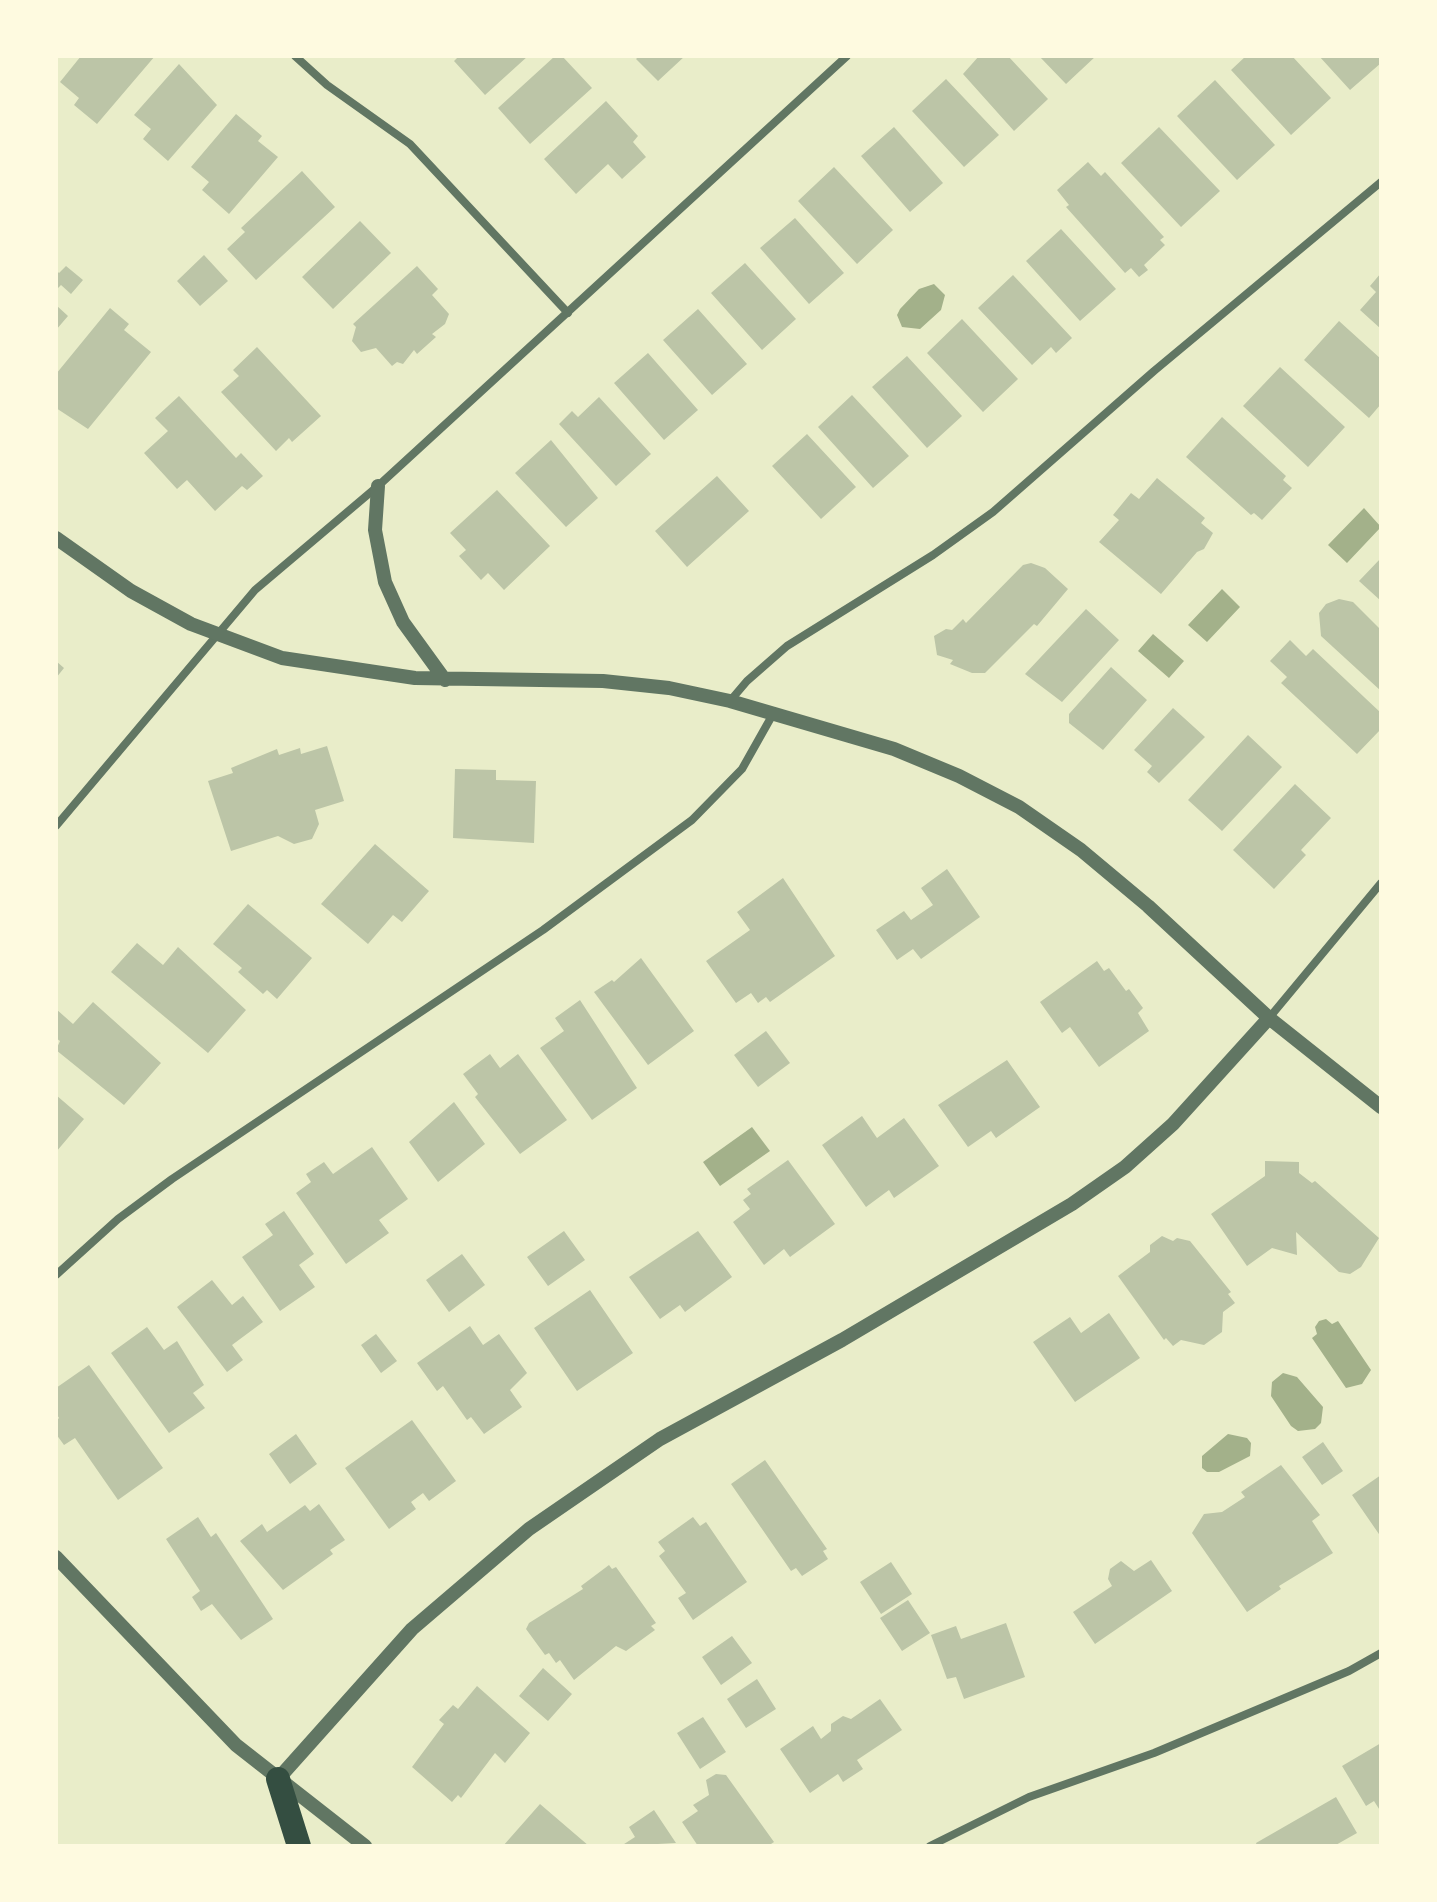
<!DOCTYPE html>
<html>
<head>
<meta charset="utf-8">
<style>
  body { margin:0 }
  #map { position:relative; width:1437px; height:1902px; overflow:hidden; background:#e9edc9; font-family:"Exo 2",sans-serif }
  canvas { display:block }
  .frame { position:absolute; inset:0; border:58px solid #fefae0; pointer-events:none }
</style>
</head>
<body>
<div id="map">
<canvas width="1437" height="1902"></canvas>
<div class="frame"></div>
</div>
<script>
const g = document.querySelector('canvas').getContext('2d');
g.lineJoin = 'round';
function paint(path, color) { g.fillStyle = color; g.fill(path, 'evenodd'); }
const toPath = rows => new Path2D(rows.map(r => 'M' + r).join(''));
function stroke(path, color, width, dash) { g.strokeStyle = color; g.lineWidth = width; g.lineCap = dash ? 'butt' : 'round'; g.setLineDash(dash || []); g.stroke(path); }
paint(toPath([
  [934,284,945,295,941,310,920,329,902,327,897,315,900,309,919,289],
  [1364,508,1381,527,1347,563,1328,545],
  [1222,589,1240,607,1207,642,1188,625],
  [1153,634,1184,661,1169,678,1138,651],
  [752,1127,770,1151,720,1186,703,1162],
  [1326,1319,1332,1324,1338,1321,1371,1370,1362,1384,1346,1388,1312,1338,1317,1334,1315,1327,1319,1321],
  [1283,1373,1297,1377,1323,1407,1321,1423,1315,1429,1298,1431,1291,1426,1271,1396,1272,1382],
  [1228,1434,1247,1438,1251,1443,1250,1456,1219,1472,1207,1472,1202,1468,1202,1456]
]), '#a3b18a');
paint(toPath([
  [81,56,155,56,97,124,74,105,79,98,60,82],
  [459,56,528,56,485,95,454,61],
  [555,56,562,56,592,88,530,144,498,108],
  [639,56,685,56,658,81,636,59],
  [979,56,1008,56,1048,99,1014,131,963,74],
  [1039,56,1096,56,1066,84],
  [1246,56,1292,56,1331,98,1291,135,1231,70],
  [1319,56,1381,56,1381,63,1350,90],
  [179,64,217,105,168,161,143,139,151,129,134,115],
  [946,79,999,135,964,167,912,111],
  [1215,80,1275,145,1237,180,1177,116],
  [606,101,638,136,633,142,646,157,622,179,608,164,576,194,544,159],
  [236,114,262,136,258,141,278,157,229,214,202,190,209,182,191,167],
  [894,127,943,183,910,212,861,156],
  [1159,127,1220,191,1181,227,1121,163],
  [1088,162,1101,176,1105,172,1164,237,1160,240,1165,245,1144,265,1148,270,1139,277,1131,268,1125,273,1066,207,1069,205,1057,190],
  [834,167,893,230,857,264,798,201],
  [302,171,335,207,256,280,227,249,245,232,241,228],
  [795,218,844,273,809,304,760,248],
  [360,221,391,253,333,309,302,277],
  [1061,229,1116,289,1080,321,1026,261],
  [204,255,228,281,200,306,177,281],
  [745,263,796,319,762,350,711,293],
  [66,266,83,280,71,294,61,285,56,290,56,270,59,273],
  [417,266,438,289,432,295,449,314,445,324,432,334,436,337,417,354,414,350,403,364,397,362,392,366,376,348,361,352,352,341,356,327,353,324],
  [1381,273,1381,329,1360,310,1376,292,1370,286],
  [1013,275,1072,338,1056,353,1051,347,1032,365,978,308],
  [56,305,68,316,56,330],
  [110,308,129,324,124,330,151,352,88,429,56,408,56,374],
  [698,309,747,364,712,395,663,340],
  [962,319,1018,379,983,412,927,353],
  [1339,321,1381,359,1381,404,1369,418,1304,360],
  [257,347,321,416,292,442,289,438,276,451,221,392,239,376,233,370],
  [648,353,698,410,664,440,614,383],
  [907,356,962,416,927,448,872,387],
  [1280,367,1345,427,1308,467,1243,406],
  [852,395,909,456,873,488,818,427],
  [179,396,236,458,241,453,263,476,247,490,242,486,215,511,187,480,177,489,144,453,168,431,155,418],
  [599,397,651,454,616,486,559,424,572,411,578,417],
  [1222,417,1286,476,1283,480,1292,488,1262,520,1254,513,1251,515,1186,457],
  [807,434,856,487,821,519,772,466],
  [551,440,598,498,566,527,515,473],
  [717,476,749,511,687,567,655,531],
  [1157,478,1205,518,1201,523,1213,533,1204,549,1197,552,1161,594,1099,542,1119,520,1113,515,1131,493,1139,499],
  [497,490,550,546,504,590,488,573,481,580,459,556,466,550,450,533],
  [1381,558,1381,601,1359,581],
  [1031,563,1045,568,1068,589,1037,626,1034,624,985,673,972,673,950,664,953,660,937,655,934,636,946,629,952,630,963,619,966,623,1023,565],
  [1339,599,1353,602,1381,630,1381,691,1321,636,1319,613,1326,604],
  [1086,609,1119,640,1062,702,1025,674],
  [1290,640,1306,656,1313,649,1381,713,1381,729,1357,754,1281,683,1287,677,1270,661],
  [56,661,64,668,56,678],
  [1111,667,1147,700,1103,750,1069,723,1069,714],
  [1173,708,1205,737,1159,783,1147,772,1152,766,1134,750],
  [1248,735,1282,767,1222,831,1188,800],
  [327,746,344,801,315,810,319,824,312,839,294,844,278,836,231,851,208,781,233,773,231,768,277,749,279,755,300,748,301,754],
  [455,769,496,770,496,780,536,781,534,843,453,838],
  [1295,784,1331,818,1301,850,1306,855,1274,889,1233,850],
  [375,844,429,891,402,922,393,915,368,944,321,904],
  [947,869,980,917,921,959,913,949,897,960,876,930,904,911,911,920,933,905,921,888],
  [783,878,835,956,770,1002,766,997,758,1003,751,993,736,1003,706,961,750,930,737,912],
  [248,904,312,958,277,999,267,990,263,994,238,972,242,968,213,944],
  [137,943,163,965,178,947,246,1010,208,1053,111,972],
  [641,958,694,1031,648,1065,594,992,612,980,614,982],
  [1097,961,1104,971,1109,968,1126,991,1129,989,1143,1008,1138,1013,1149,1031,1099,1067,1070,1027,1062,1033,1040,1002],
  [580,1000,637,1088,592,1120,540,1048,564,1031,555,1018],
  [93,1002,161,1063,124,1105,56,1050,60,1041,56,1038,56,1009,73,1024],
  [766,1031,790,1063,758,1087,734,1055],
  [490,1054,500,1068,518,1054,567,1120,520,1154,475,1097,478,1094,463,1074],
  [1007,1060,1040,1107,996,1138,991,1131,968,1147,938,1105],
  [56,1095,84,1119,56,1152],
  [454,1102,485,1144,438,1182,409,1142],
  [862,1116,877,1138,904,1118,939,1166,894,1198,889,1190,866,1207,822,1145],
  [372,1147,408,1199,379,1220,389,1233,346,1264,296,1193,311,1182,306,1174,324,1162,333,1174],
  [788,1160,835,1224,790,1257,784,1249,764,1265,733,1222,750,1209,743,1200,751,1194,747,1189],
  [1265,1161,1299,1162,1299,1173,1312,1183,1315,1181,1379,1238,1361,1267,1350,1274,1339,1272,1296,1232,1297,1255,1272,1248,1247,1266,1211,1214,1265,1176],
  [284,1211,314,1254,299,1265,315,1287,280,1311,242,1257,273,1235,265,1224],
  [564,1231,585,1260,548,1286,527,1257],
  [698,1231,732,1277,685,1312,680,1305,660,1319,629,1277],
  [1162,1236,1173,1241,1177,1238,1190,1241,1231,1292,1228,1294,1235,1303,1223,1312,1222,1332,1204,1345,1181,1340,1173,1346,1166,1338,1164,1340,1118,1276,1150,1252,1150,1245],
  [462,1254,485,1285,449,1312,426,1280],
  [212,1280,232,1305,243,1296,263,1322,232,1345,243,1360,227,1372,177,1307],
  [590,1290,633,1353,577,1391,534,1328],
  [1109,1313,1140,1358,1075,1402,1033,1342,1070,1317,1081,1333],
  [470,1326,483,1345,499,1334,527,1373,510,1390,522,1407,484,1434,471,1417,467,1420,443,1386,437,1391,417,1363],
  [147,1327,164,1350,177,1341,204,1385,193,1393,205,1408,169,1433,111,1353],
  [376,1334,397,1361,381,1373,361,1345],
  [89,1365,163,1468,118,1500,75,1438,64,1445,56,1434,56,1421,59,1418,56,1413,56,1388],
  [412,1420,456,1481,429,1501,423,1493,411,1502,416,1509,389,1529,345,1468],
  [296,1434,317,1464,290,1484,269,1454],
  [1323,1442,1343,1471,1322,1485,1302,1457],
  [765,1460,827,1549,823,1551,828,1559,802,1576,796,1568,791,1571,731,1484],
  [1281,1465,1320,1515,1312,1521,1333,1553,1279,1586,1281,1589,1247,1612,1192,1533,1204,1514,1222,1512,1245,1497,1241,1492],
  [1381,1475,1381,1537,1352,1495],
  [319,1504,345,1540,330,1550,333,1554,283,1590,240,1541,262,1524,267,1532,305,1505,310,1511],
  [198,1517,211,1537,216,1533,273,1619,241,1640,212,1604,201,1611,192,1597,200,1591,166,1539],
  [693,1517,700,1526,706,1522,747,1582,693,1620,678,1598,686,1593,659,1556,665,1551,658,1542],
  [1151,1560,1172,1591,1095,1644,1073,1612,1112,1586,1108,1579,1110,1569,1121,1561,1134,1571],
  [891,1562,912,1594,881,1614,860,1582],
  [609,1565,612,1569,616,1567,656,1623,651,1626,655,1630,626,1651,616,1646,574,1680,560,1660,556,1663,549,1653,545,1655,526,1629,529,1623,583,1589,581,1586],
  [908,1600,930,1633,902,1651,880,1618],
  [1006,1623,1025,1677,964,1699,956,1677,947,1679,931,1635,956,1626,961,1639],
  [732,1636,752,1663,721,1685,702,1657],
  [543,1668,572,1694,548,1721,519,1696],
  [757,1679,776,1709,746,1728,727,1699],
  [477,1686,530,1733,505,1763,495,1753,461,1798,458,1795,452,1802,412,1767,444,1724,439,1720,453,1705,458,1709],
  [880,1699,902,1730,857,1760,863,1769,843,1782,838,1774,810,1793,780,1749,813,1726,821,1739,831,1731,831,1724,843,1716,851,1719],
  [703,1717,726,1752,700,1769,677,1733],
  [1381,1743,1381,1812,1374,1801,1366,1806,1342,1766],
  [716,1774,726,1775,774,1842,768,1846,698,1846,682,1822,698,1811,693,1805,709,1795,706,1780],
  [1336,1797,1357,1833,1334,1846,1257,1846,1256,1843],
  [540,1804,589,1846,503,1846],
  [654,1810,676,1843,621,1846,635,1837,629,1827]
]), '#bcc5a7');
stroke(toPath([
  [295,56,327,85,410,144,568,313],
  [730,701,747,681,787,646,933,555,993,512,1154,371,1381,182],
  [56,826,255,590,378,486,847,56],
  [1269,1018,1381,883],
  [56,1275,118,1219,172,1179,543,930,692,820,742,769,773,714],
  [930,1846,1029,1797,1154,1753,1349,1671,1381,1653]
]), '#617663', 8);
stroke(toPath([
  [378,486,375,530,385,582,403,622,445,680],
  [56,538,131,591,191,624,282,658,415,678,603,681,669,688,730,701,894,749,959,776,1019,807,1081,850,1148,906,1269,1018,1381,1107],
  [56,1557,236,1745,365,1846],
  [278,1779,412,1629,529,1529,660,1439,842,1340,1072,1204,1125,1167,1173,1124,1269,1018]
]), '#617663', 14);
stroke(toPath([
  [278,1779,299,1846]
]), '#344e41', 24);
</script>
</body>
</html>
